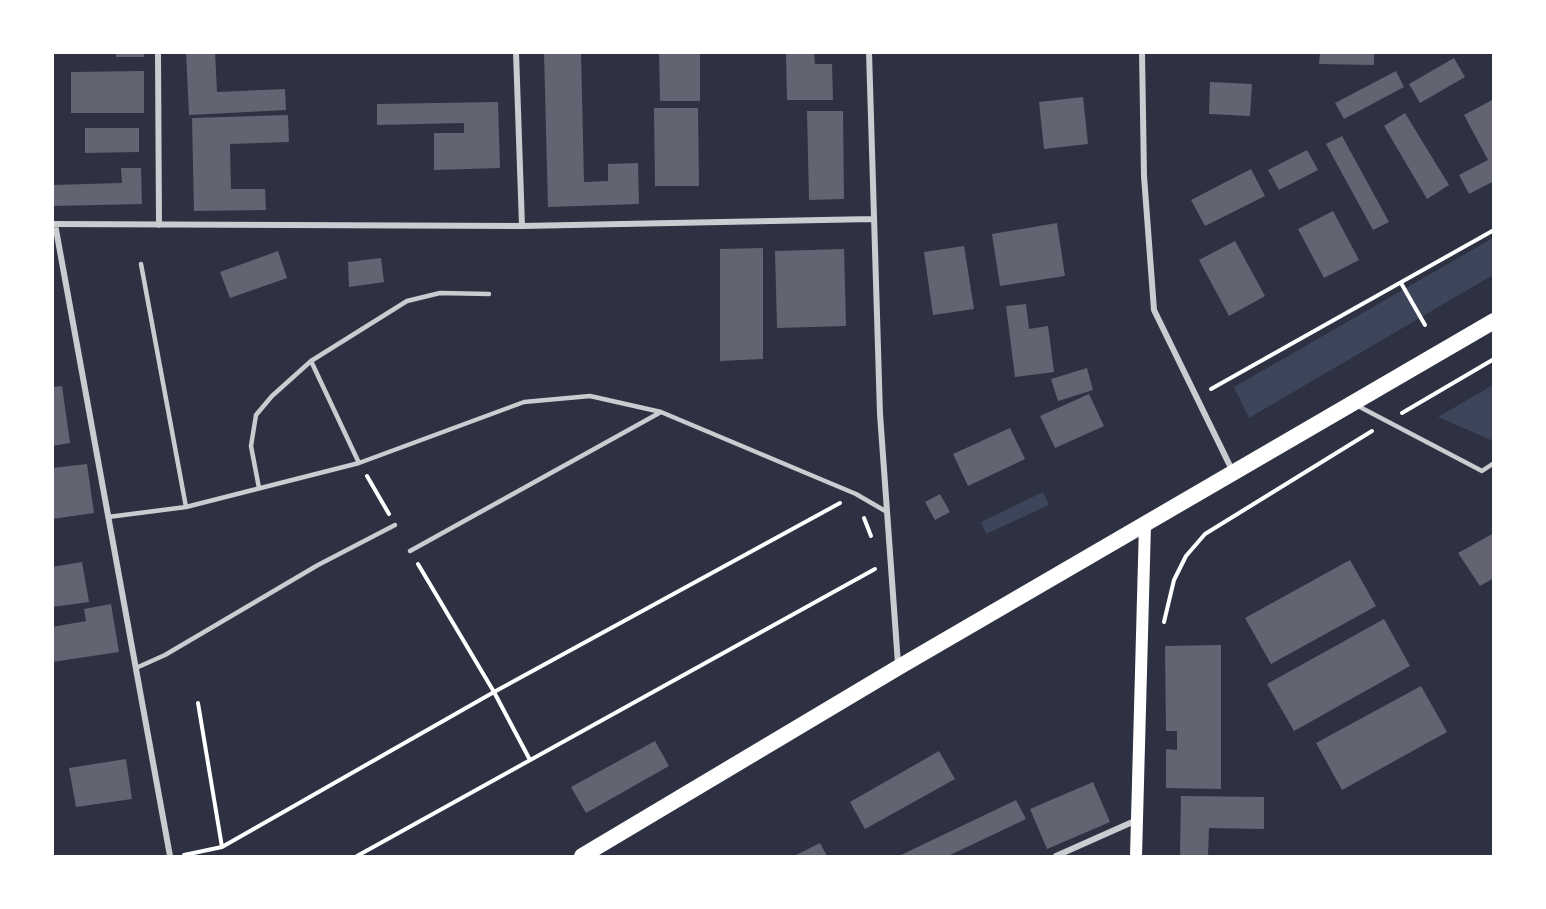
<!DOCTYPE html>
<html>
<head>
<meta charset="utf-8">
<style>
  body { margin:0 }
  #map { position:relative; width:1546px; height:909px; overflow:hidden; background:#2d3142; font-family:"Roboto Condensed",sans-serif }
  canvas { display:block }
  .frame { position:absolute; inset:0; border:54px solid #fff; pointer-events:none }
</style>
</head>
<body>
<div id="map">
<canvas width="1546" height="909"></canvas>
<div class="frame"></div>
</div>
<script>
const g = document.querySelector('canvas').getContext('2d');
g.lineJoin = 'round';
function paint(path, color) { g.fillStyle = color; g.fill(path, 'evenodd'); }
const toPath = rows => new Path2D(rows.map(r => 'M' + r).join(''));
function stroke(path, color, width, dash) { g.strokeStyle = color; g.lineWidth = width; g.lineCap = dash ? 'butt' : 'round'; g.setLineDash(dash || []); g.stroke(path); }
paint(toPath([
  [1493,238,1493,275,1249,418,1234,387],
  [1493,385,1493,441,1438,417],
  [1043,492,1049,505,986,534,981,522]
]), '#3c4559');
paint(toPath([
  [116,52,144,52,144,57,116,57],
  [186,52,215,52,217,92,285,89,286,110,189,115],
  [544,52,581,52,584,182,608,181,608,164,638,163,639,204,548,207],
  [659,52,700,52,700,101,660,101],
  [802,52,814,52,815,64,832,64,833,100,787,100,786,53],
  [1320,52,1374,52,1374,65,1319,64],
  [1454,58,1465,77,1420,103,1409,84],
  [144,71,144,113,71,113,71,72],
  [1396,71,1404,87,1344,119,1335,103],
  [1210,82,1252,84,1250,116,1209,114],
  [1083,97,1088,144,1044,149,1039,102],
  [1494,99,1494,181,1469,194,1459,175,1488,160,1464,115],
  [498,102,500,168,434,170,434,133,464,133,464,123,377,125,377,104],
  [654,108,698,108,699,186,655,186],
  [807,111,843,111,844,199,809,200],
  [1405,113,1449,185,1427,199,1384,126],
  [288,115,289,142,230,144,231,189,265,189,266,210,194,211,192,118],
  [85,128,139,128,139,152,85,153],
  [1342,136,1389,222,1373,230,1326,144],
  [1307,150,1318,170,1279,190,1268,170],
  [121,168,141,168,142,204,52,206,52,185,122,183],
  [1251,169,1265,196,1205,226,1191,200],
  [1333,211,1359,260,1324,278,1298,229],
  [1057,223,1065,276,1000,286,992,234],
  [1235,241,1265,296,1229,316,1199,260],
  [964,246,974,309,933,315,924,252],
  [763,248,763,359,720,361,720,249],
  [844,249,846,326,777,328,775,251],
  [278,251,287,278,230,298,220,272],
  [381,258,384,282,349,287,348,262],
  [1026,304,1029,329,1048,326,1054,372,1015,377,1006,306],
  [1087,368,1093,390,1058,401,1051,379],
  [62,386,70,443,52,446,52,387],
  [1089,394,1104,426,1055,448,1040,416],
  [1010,428,1025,459,968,486,953,454],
  [87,464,94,513,52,519,52,468],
  [940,494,950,512,935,520,925,502],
  [1494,533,1494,578,1480,586,1458,553],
  [1350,560,1376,606,1271,664,1245,618],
  [82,562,89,602,52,607,52,567],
  [111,604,119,652,52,662,52,627,86,621,84,609],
  [1384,619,1410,666,1294,731,1267,684],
  [1221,645,1221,789,1166,788,1166,749,1177,750,1177,731,1166,731,1165,646],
  [1421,686,1447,732,1342,790,1316,743],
  [655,741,669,766,586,813,571,787],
  [939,751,955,779,865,829,850,802],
  [126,759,132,799,76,807,69,768],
  [1093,782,1110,822,1047,849,1030,809],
  [1181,796,1264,797,1264,829,1209,828,1208,856,1180,856],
  [1016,800,1026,819,948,856,899,856],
  [820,843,827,856,794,856]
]), '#626471');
stroke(toPath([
  [1401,283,1425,325],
  [1211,389,1494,230],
  [1402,413,1494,359],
  [367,476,389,514],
  [864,518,871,536],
  [418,564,494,692,530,760],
  [1164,622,1174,580,1186,556,1205,534,1372,431],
  [222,847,494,692,840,503],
  [184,855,222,847,198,703],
  [357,856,875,569]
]), '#fff', 4);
stroke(toPath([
  [141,264,186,507],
  [311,361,359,463],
  [1358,406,1482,471,1494,463],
  [259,488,251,446,256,415,272,396,311,361,407,301,440,293,489,294],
  [108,517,186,507,359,463,524,402,590,396,661,412,856,494,887,512],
  [410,551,661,412],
  [136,668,165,655,318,565,395,525]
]), '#caccd0', 4.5);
stroke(toPath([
  [158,52,159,225],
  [516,52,522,226],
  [869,52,880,414,898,664],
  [1142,52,1144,176,1154,310,1233,472],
  [52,224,522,226,872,219],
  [55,224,170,856],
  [1056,856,1137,820]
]), '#caccd0', 6);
stroke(toPath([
  [1136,856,1145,524]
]), '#fff', 12);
stroke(toPath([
  [582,856,899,667,1494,321]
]), '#fff', 16);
</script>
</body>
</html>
